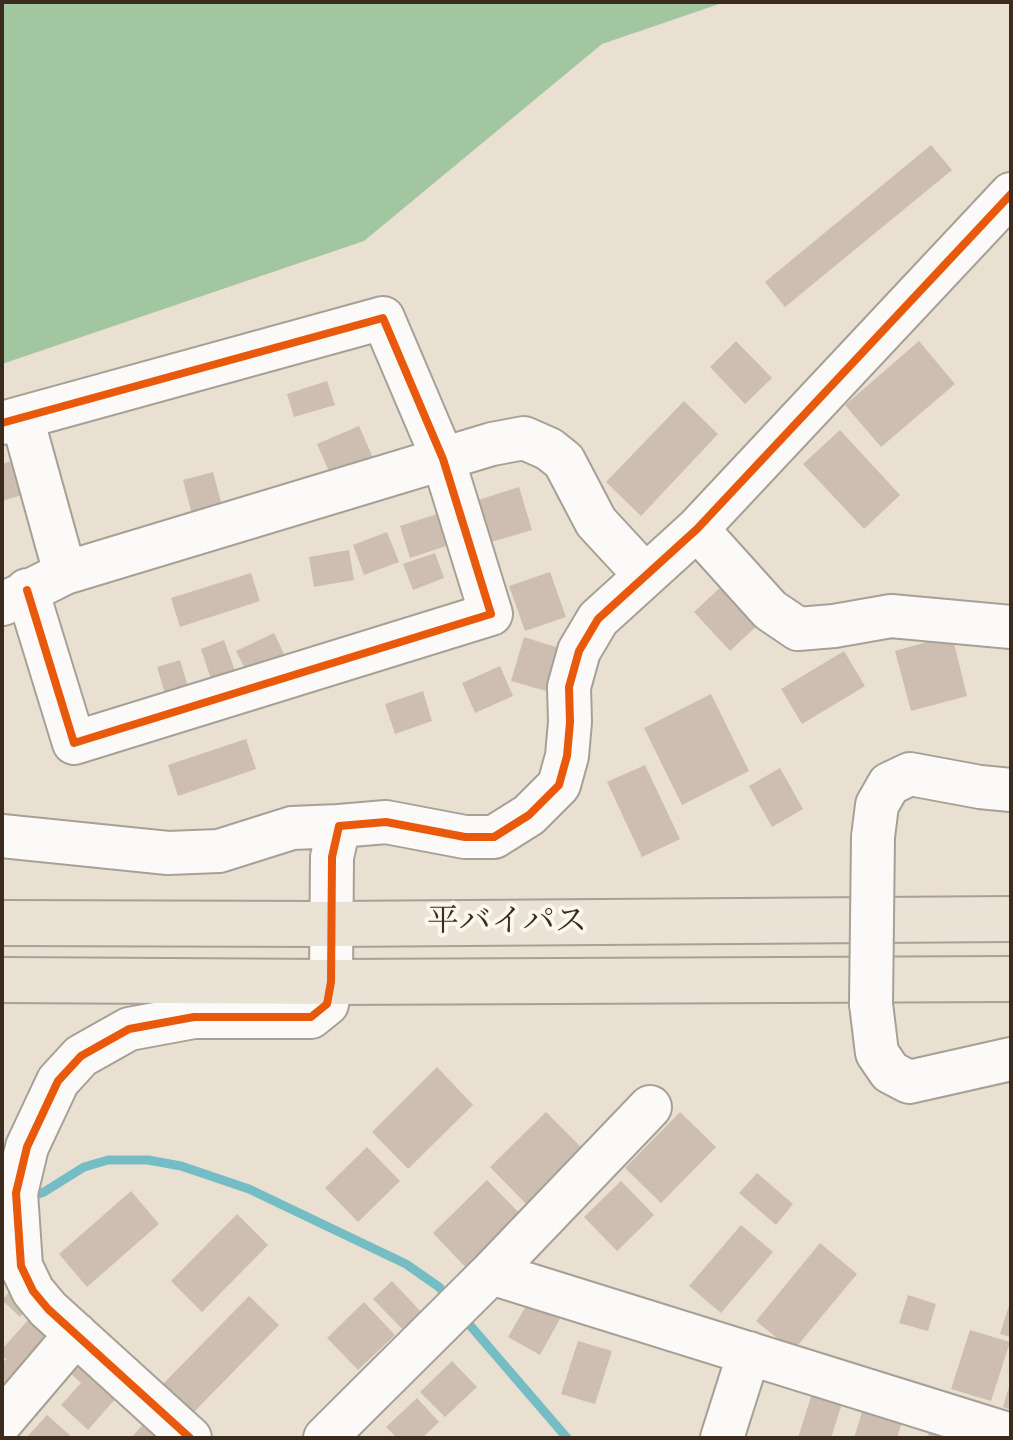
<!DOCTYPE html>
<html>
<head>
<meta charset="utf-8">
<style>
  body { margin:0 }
  #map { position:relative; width:1013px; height:1440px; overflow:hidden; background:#e9e0d2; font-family:"IM FELL Great Primer",serif }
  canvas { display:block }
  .frame { position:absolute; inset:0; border:4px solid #3b2a1e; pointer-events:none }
</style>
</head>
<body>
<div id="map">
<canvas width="1013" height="1440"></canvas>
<div class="frame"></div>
</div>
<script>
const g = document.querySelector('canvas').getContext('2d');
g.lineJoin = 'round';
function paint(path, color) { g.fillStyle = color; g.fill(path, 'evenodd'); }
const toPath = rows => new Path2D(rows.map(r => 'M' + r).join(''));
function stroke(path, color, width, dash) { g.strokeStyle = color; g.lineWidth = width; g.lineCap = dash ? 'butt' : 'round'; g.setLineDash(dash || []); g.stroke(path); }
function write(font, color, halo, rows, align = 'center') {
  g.font = font + ' "IM FELL Great Primer","Noto Serif JP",serif'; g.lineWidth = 8; g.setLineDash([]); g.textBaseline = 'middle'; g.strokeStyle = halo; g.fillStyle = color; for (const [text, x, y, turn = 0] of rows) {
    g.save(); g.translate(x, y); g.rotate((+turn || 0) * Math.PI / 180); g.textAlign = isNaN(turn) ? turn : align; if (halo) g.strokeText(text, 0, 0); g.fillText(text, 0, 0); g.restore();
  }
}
paint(toPath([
  [2,2,725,2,602,44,364,241,2,364]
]), '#a2c6a0');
stroke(toPath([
  [27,1198,44,1192,84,1167,108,1160,148,1160,181,1166,249,1189,406,1264,439,1287,449,1298],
  [462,1316,567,1438]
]), '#74bdc5', 9);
paint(toPath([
  [931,145,952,170,785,307,765,282],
  [736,341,772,378,745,404,710,367],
  [919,341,955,384,881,447,845,405],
  [327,381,335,405,294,417,287,394],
  [684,401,718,434,641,516,606,482],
  [359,426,374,460,332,478,317,444],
  [840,430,900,495,864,529,803,464],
  [11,461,22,495,2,501,2,464],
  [213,472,223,509,193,518,183,480],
  [519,487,532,530,488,543,475,501],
  [437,514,446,546,410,558,400,526],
  [387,532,399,562,364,575,353,545],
  [349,550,354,580,314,587,309,557],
  [435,553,444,578,413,590,403,564],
  [550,572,566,617,525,631,509,586],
  [251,573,260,601,180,627,171,598],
  [727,581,763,620,730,651,694,612],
  [274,633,287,660,250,678,236,651],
  [952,635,967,696,911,711,895,651],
  [524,637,559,648,546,691,511,681],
  [224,640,236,674,212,682,201,649],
  [844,651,865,686,802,724,781,689],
  [180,660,189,690,166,697,157,667],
  [500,666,513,696,475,713,462,683],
  [423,691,432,721,395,734,385,704],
  [711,694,749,771,682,805,644,728],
  [246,739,256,769,178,796,168,765],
  [645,765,680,839,642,857,607,782],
  [780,768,803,809,772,827,749,786],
  [437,1067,473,1105,408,1169,372,1132],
  [546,1112,586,1152,529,1207,490,1167],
  [680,1112,716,1147,661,1203,625,1168],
  [367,1147,400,1181,358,1222,325,1188],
  [757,1173,793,1204,776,1225,739,1193],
  [487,1180,525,1219,470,1272,433,1233],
  [621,1181,654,1215,617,1251,584,1217],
  [131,1191,159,1224,87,1287,59,1254],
  [237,1214,268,1245,202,1312,171,1281],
  [741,1225,773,1252,721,1313,689,1286],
  [820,1243,857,1274,793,1351,756,1321],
  [392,1281,425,1316,406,1333,373,1299],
  [13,1288,31,1304,20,1317,2,1300],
  [908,1295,936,1304,928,1331,899,1323],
  [249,1296,279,1325,192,1414,163,1384],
  [530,1299,561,1317,540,1355,508,1337],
  [364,1302,395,1335,358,1370,327,1338],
  [1010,1302,1011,1302,1011,1337,1000,1334],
  [30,1318,56,1340,2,1400,2,1364,6,1359,2,1356,2,1349],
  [970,1330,1010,1342,991,1401,951,1389],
  [578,1341,612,1351,595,1404,561,1394],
  [84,1354,124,1389,88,1430,61,1405,81,1383,68,1371],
  [452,1361,477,1387,445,1417,420,1392],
  [1010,1383,1011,1383,1011,1410,1003,1407],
  [815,1384,845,1394,831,1438,798,1438],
  [417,1398,439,1422,422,1438,397,1438,386,1427],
  [866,1399,905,1412,897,1438,854,1438],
  [47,1415,73,1438,26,1438],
  [146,1421,164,1438,131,1438],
  [931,1426,968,1438,927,1438]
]), '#cdbeb1');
const minor = toPath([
  [22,418,65,573],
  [2,423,383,318,443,459,491,614,74,743,27,590],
  [697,529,770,610,798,629,834,626,891,616,1011,627],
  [3,604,65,573,492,444,524,438,549,449,564,461,596,522,645,575],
  [2,836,168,853,219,851,292,828,339,826],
  [873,837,877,805,889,784,910,774,980,787,1011,790],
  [871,1004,877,1053,890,1072,909,1082,1011,1059],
  [491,1273,1011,1435],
  [2,1421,76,1334],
  [190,1438,48,1309,33,1291,21,1266,16,1193,27,1147,58,1081,81,1056,129,1029,194,1017,311,1017,327,1004,331,982,332,857,339,826,386,822,465,837,494,837,529,815,559,785,567,756,570,722,569,687,579,651,598,619,697,529,1011,194],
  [325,1438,491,1273,650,1107],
  [722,1438,749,1353]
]);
const highway = toPath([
  [2,923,330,924,1011,919],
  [2,980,331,982,1011,979]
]);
stroke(minor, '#a6a096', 46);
stroke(highway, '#a6a096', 48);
stroke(minor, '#fcfaf8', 42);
stroke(highway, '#ebe2d6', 44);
const minorBridge = toPath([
  [871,1004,873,837]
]);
stroke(minorBridge, '#a6a096', 46, []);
stroke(minorBridge, '#fcfaf8', 42);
stroke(toPath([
  [2,423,383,318,443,459,491,614,74,743,27,590],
  [190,1438,48,1309,33,1291,21,1266,16,1193,27,1147,58,1081,81,1056,129,1029,194,1017,311,1017,327,1004,331,982,332,857,339,826,386,822,465,837,494,837,529,815,559,785,567,756,570,722,569,687,579,651,598,619,697,529,1011,194]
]), '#e8590c', 8);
write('32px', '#3b2a1e', '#fbf7ec', [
  ["平バイパス",507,923]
]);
</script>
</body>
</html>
